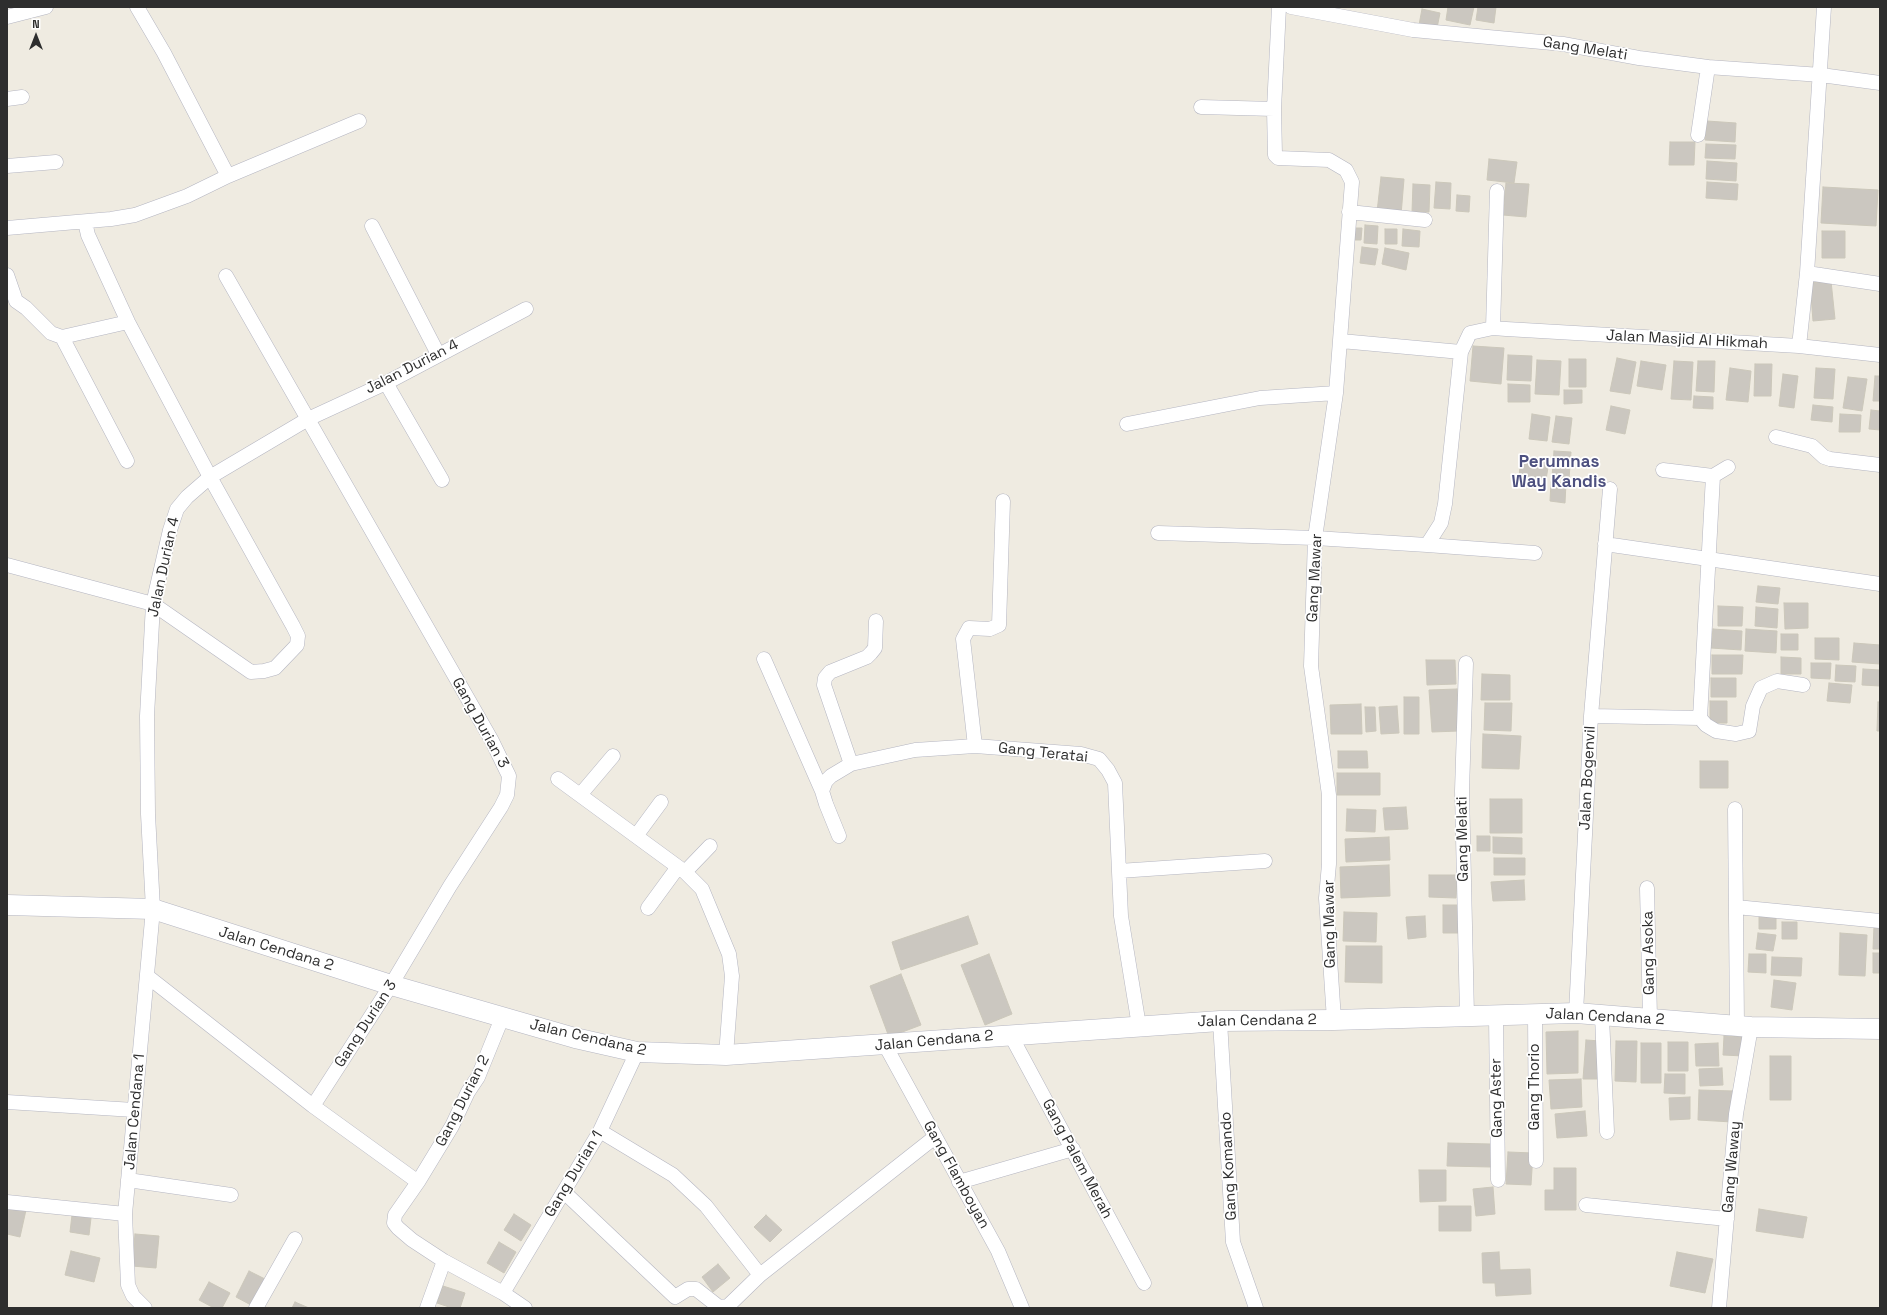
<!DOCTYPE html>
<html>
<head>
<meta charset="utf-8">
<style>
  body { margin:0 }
  #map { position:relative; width:1887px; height:1315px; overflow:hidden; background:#efebe1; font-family:"Space Grotesk",sans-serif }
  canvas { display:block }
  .frame { position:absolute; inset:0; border:8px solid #2e2e2e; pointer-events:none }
  .north { position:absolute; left:16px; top:16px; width:40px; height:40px; -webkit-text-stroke:3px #fff; paint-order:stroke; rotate:0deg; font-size:11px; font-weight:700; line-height:16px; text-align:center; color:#2e2e2e }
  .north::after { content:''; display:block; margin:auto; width:14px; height:18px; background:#2e2e2e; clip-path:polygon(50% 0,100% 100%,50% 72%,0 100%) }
</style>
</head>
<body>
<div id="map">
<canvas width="1887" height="1315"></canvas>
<div class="frame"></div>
<div class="north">N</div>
</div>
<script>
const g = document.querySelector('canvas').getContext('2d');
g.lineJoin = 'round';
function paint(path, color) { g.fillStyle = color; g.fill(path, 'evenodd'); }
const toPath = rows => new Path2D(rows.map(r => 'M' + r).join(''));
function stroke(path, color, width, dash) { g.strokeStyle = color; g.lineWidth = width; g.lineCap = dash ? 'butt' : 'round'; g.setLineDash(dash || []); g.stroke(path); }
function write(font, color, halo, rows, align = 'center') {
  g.font = font + ' "Space Grotesk",sans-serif'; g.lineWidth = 3.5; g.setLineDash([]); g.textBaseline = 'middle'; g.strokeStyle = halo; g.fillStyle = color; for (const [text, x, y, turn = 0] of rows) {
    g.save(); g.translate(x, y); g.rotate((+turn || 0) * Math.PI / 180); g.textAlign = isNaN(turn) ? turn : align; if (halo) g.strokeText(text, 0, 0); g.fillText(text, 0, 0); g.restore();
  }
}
const building = toPath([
  [1448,7,1474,7,1470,25,1446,20,1448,7],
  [1478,7,1496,7,1494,23,1476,20,1478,7],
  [1422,9,1440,13,1437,28,1419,25,1422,9],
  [1707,121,1736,123,1735,142,1705,140,1707,121],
  [1670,142,1695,142,1694,165,1669,165,1670,142],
  [1706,144,1736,145,1735,159,1705,158,1706,144],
  [1489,159,1517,162,1514,183,1487,180,1489,159],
  [1707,161,1737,163,1736,181,1706,179,1707,161],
  [1381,177,1404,179,1401,215,1377,212,1381,177],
  [1436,182,1451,183,1450,209,1434,208,1436,182],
  [1707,182,1738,184,1737,200,1706,198,1707,182],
  [1506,183,1529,184,1526,217,1503,215,1506,183],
  [1413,184,1430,185,1429,212,1412,212,1413,184],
  [1823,187,1878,190,1876,226,1821,223,1823,187],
  [1457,195,1470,196,1469,212,1456,211,1457,195],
  [1365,225,1378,226,1377,244,1364,243,1365,225],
  [1350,228,1362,228,1361,240,1349,240,1350,228],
  [1385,229,1397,229,1397,244,1385,244,1385,229],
  [1403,229,1420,231,1419,247,1402,246,1403,229],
  [1822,231,1845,231,1845,258,1822,258,1822,231],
  [1362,247,1378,249,1375,265,1360,263,1362,247],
  [1385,248,1409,253,1406,270,1382,264,1385,248],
  [1831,281,1835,319,1813,321,1810,283,1831,281],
  [1473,346,1504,348,1501,384,1470,381,1473,346],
  [1508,355,1532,356,1531,381,1507,380,1508,355],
  [1617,358,1636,362,1630,394,1610,391,1617,358],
  [1569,359,1586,359,1586,387,1569,387,1569,359],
  [1537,360,1561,361,1559,395,1535,394,1537,360],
  [1641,361,1666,365,1662,390,1637,386,1641,361],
  [1674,361,1693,362,1691,400,1671,399,1674,361],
  [1698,361,1715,361,1714,392,1696,391,1698,361],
  [1755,364,1772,364,1771,396,1754,396,1755,364],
  [1730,368,1751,371,1748,402,1726,400,1730,368],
  [1816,368,1835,369,1833,399,1814,398,1816,368],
  [1783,374,1798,376,1794,408,1779,406,1783,374],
  [1875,376,1880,376,1880,401,1873,401,1875,376],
  [1848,377,1867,379,1862,411,1843,408,1848,377],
  [1508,384,1530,385,1530,402,1508,402,1508,384],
  [1564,390,1582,390,1582,403,1564,404,1564,390],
  [1694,396,1713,397,1713,409,1693,408,1694,396],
  [1813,405,1833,407,1832,422,1811,420,1813,405],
  [1611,406,1630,410,1625,434,1606,430,1611,406],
  [1871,410,1880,411,1880,430,1869,429,1871,410],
  [1532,414,1550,417,1547,441,1529,439,1532,414],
  [1840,414,1861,415,1860,432,1839,432,1840,414],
  [1556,416,1572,418,1569,444,1552,442,1556,416],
  [1554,451,1571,452,1569,479,1552,477,1554,451],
  [1521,457,1549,461,1546,480,1519,477,1521,457],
  [1551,482,1566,483,1565,503,1550,501,1551,482],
  [1758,586,1780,588,1778,604,1756,602,1758,586],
  [1784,603,1808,603,1808,628,1785,629,1784,603],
  [1718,606,1743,607,1742,626,1718,626,1718,606],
  [1756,607,1778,609,1777,628,1755,626,1756,607],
  [1713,629,1742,631,1741,650,1711,648,1713,629],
  [1746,629,1777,631,1776,653,1745,651,1746,629],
  [1781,634,1798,634,1798,650,1781,650,1781,634],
  [1815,638,1839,638,1839,660,1815,659,1815,638],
  [1854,643,1880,645,1880,664,1852,662,1854,643],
  [1712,655,1743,655,1742,674,1712,674,1712,655],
  [1781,657,1801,658,1801,674,1781,674,1781,657],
  [1426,660,1455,660,1456,684,1427,685,1426,660],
  [1811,663,1831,663,1830,679,1811,678,1811,663],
  [1836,665,1856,666,1855,682,1835,681,1836,665],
  [1863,669,1880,670,1880,686,1862,685,1863,669],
  [1482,674,1510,675,1510,700,1481,700,1482,674],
  [1711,678,1736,678,1736,697,1711,697,1711,678],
  [1829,683,1852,685,1850,703,1827,701,1829,683],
  [1457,689,1459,731,1432,732,1429,690,1457,689],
  [1404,697,1419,697,1419,734,1404,734,1404,697],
  [1710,701,1727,701,1727,723,1710,723,1710,701],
  [1878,702,1880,702,1880,731,1877,731,1878,702],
  [1485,703,1512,703,1511,731,1484,730,1485,703],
  [1361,704,1362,734,1331,734,1330,705,1361,704],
  [1397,706,1399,733,1381,734,1379,707,1397,706],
  [1365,707,1375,707,1376,731,1366,732,1365,707],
  [1483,734,1521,736,1519,769,1482,768,1483,734],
  [1338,751,1367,751,1368,768,1338,768,1338,751],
  [1700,761,1728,761,1728,788,1700,788,1700,761],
  [1337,773,1380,773,1380,795,1337,795,1337,773],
  [1490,799,1522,799,1522,833,1490,833,1490,799],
  [1406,807,1408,829,1385,830,1383,808,1406,807],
  [1347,809,1376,810,1375,832,1346,831,1347,809],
  [1477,836,1490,836,1490,851,1477,851,1477,836],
  [1389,837,1390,860,1346,862,1345,839,1389,837],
  [1493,837,1522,838,1522,854,1493,853,1493,837],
  [1494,858,1525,858,1525,875,1494,875,1494,858],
  [1389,865,1390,896,1341,898,1340,867,1389,865],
  [1429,875,1457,875,1456,898,1429,897,1429,875],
  [1524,880,1525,900,1493,901,1491,882,1524,880],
  [1443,905,1459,905,1459,933,1443,933,1443,905],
  [1344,912,1377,913,1376,942,1343,941,1344,912],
  [1759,913,1776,913,1776,929,1759,929,1759,913],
  [968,916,978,944,901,970,892,942,968,916],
  [1425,916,1426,937,1408,939,1406,917,1425,916],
  [1782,922,1797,922,1797,939,1782,939,1782,922],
  [1874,926,1880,926,1880,949,1873,949,1874,926],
  [1758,933,1776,935,1773,951,1756,949,1758,933],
  [1840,933,1867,935,1865,976,1839,975,1840,933],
  [1346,946,1382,946,1382,983,1345,982,1346,946],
  [1873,953,1880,953,1880,973,1873,973,1873,953],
  [989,954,1012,1014,985,1025,961,965,989,954],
  [1749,954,1766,954,1766,973,1748,972,1749,954],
  [1772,957,1802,958,1801,976,1771,975,1772,957],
  [901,974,921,1025,889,1037,870,986,901,974],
  [1774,980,1796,983,1792,1010,1771,1007,1774,980],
  [1578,1031,1578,1073,1547,1074,1546,1032,1578,1031],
  [1724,1036,1744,1037,1744,1056,1723,1055,1724,1036],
  [1586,1040,1601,1041,1598,1079,1583,1079,1586,1040],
  [1616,1041,1637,1041,1636,1082,1615,1081,1616,1041],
  [1668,1042,1688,1042,1688,1071,1668,1071,1668,1042],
  [1641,1043,1661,1043,1661,1083,1641,1083,1641,1043],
  [1718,1043,1719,1066,1696,1066,1695,1044,1718,1043],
  [1770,1056,1791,1056,1791,1100,1770,1100,1770,1056],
  [1722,1068,1723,1085,1700,1086,1699,1069,1722,1068],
  [1665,1074,1685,1074,1685,1094,1664,1093,1665,1074],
  [1581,1079,1582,1107,1551,1109,1549,1080,1581,1079],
  [1699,1090,1734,1091,1732,1122,1698,1120,1699,1090],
  [1690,1097,1690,1119,1670,1120,1669,1098,1690,1097],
  [1585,1111,1587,1136,1557,1138,1555,1114,1585,1111],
  [1448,1143,1491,1144,1491,1167,1447,1166,1448,1143],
  [1508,1152,1533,1153,1531,1185,1506,1184,1508,1152],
  [1554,1168,1576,1168,1576,1210,1545,1210,1545,1190,1554,1190,1554,1168],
  [1419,1170,1446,1170,1446,1201,1420,1202,1419,1170],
  [1493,1187,1495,1214,1476,1216,1473,1189,1493,1187],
  [7,1206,26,1210,20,1237,7,1234,7,1206],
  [1439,1206,1471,1206,1471,1231,1439,1231,1439,1206],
  [1759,1209,1807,1217,1803,1238,1756,1231,1759,1209],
  [514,1214,531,1225,521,1241,504,1230,514,1214],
  [72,1215,91,1218,89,1235,70,1232,72,1215],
  [766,1215,782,1230,770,1242,754,1227,766,1215],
  [135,1234,159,1236,156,1268,132,1266,135,1234],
  [499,1242,516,1252,504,1273,487,1263,499,1242],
  [71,1251,100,1258,94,1282,65,1275,71,1251],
  [1499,1252,1500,1270,1530,1269,1531,1294,1496,1296,1495,1283,1483,1283,1482,1253,1499,1252],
  [1677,1252,1713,1259,1705,1293,1670,1286,1677,1252],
  [718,1264,730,1278,713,1292,702,1277,718,1264],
  [249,1271,265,1279,251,1305,236,1297,249,1271],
  [209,1282,230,1293,222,1308,214,1308,199,1300,209,1282],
  [443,1286,465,1293,460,1308,452,1308,437,1303,443,1286],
  [295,1302,309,1308,292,1308,295,1302]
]);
paint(building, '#cbc7c0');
stroke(building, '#cbc7ba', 1);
const street = toPath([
  [137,7,164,53,228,176,359,121],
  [1279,7,1274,109,1275,155,1278,158,1329,160,1346,170,1352,182,1336,393,1315,538,1311,666,1329,795,1329,864,1326,898,1334,1020],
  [1291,7,1413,30,1563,44,1639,58,1708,67,1821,75,1880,83],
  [7,17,46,7],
  [7,99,22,97],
  [1201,107,1274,109],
  [1698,135,1708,67],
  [7,166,56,162],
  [1349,212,1425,220],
  [372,226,438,354],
  [7,228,111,219,135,215,187,196,228,176],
  [1807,273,1880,284],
  [7,275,16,301,26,308,51,333,62,337,128,322],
  [226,276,492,741,509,776,507,795,501,807,450,886,391,985,313,1106],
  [1493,328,1497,191],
  [62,337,127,461],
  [1341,341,1461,352],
  [1799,346,1807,273,1824,7],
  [386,383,442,480],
  [1127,424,1260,398,1336,393],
  [1776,437,1812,446,1824,457,1830,459,1880,465],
  [1663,470,1713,476,1728,467],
  [1158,533,1315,538,1427,545,1441,523,1445,504,1461,352,1470,333,1493,328,1506,329,1799,346,1880,355],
  [1605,544,1880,584],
  [1427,545,1535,553],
  [7,565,153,604,251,672,264,671,275,668,297,645,298,636,293,626,210,477,128,322,88,235,85,222],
  [764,659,822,791],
  [1466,663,1462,791,1467,1016],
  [1591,716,1700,718,1706,725,1716,731,1736,734,1749,731,1753,706,1761,688,1777,681,1803,685],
  [1700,718,1713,476],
  [975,746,963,639,969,628,990,629,999,625,1003,501],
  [851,764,824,685,825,678,830,672,867,657,871,653,875,648,876,621],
  [558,779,685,872,702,889,729,954,732,976,726,1055],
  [580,795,613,756],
  [1735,809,1737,1025],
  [636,836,661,802],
  [839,836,826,804,822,791,826,781,831,776,851,764,915,750,975,746,1081,754,1099,759,1108,770,1115,783,1121,916,1139,1026],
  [1119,871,1265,861],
  [685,872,710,846],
  [1647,888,1650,1018],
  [1736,907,1880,921],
  [648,908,678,867],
  [147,976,313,1106,418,1182,395,1215,394,1223,398,1228,412,1240,444,1261,503,1293,525,1308],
  [1535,1013,1536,1161],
  [1576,1013,1591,716,1610,489],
  [1496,1016,1498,1180],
  [1602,1016,1607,1132],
  [1220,1021,1233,1242,1256,1308],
  [1010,1034,1144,1283],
  [885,1045,998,1251,1022,1308],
  [7,1102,134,1110],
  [128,1180,231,1195],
  [418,1182,452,1126,468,1092,478,1077,502,1018],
  [959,1182,1073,1149],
  [564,1192,675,1297,688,1289,696,1289,719,1307,728,1306,760,1275,706,1206,673,1175,600,1131],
  [7,1202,125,1214],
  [1586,1205,1727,1219],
  [760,1275,935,1137],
  [503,1293,600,1131,637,1052],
  [145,1308,133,1296,128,1285,125,1214,153,909,148,814,147,716,153,604,170,530,177,509,187,497,210,477,308,419,386,383,526,309],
  [256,1308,295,1239],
  [427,1308,444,1261],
  [1719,1308,1736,1114,1751,1027]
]);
const secondary = toPath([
  [7,905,153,909,391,985,575,1038,637,1052,726,1055,1220,1021,1334,1020,1576,1013,1751,1027,1880,1029]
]);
stroke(street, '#b4b5c1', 15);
stroke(secondary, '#b4b5c1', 21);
stroke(street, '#fff', 14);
stroke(secondary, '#fff', 20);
write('15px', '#2e2e2e', '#fff', [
  ["Gang Melati",1585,49,9],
  ["Jalan Masjid Al Hikmah",1687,340,3],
  ["Jalan Durian 4",412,367,-27],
  ["Jalan Durian 4",164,567,-78],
  ["Gang Mawar",1315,578,-87],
  ["Gang Durian 3",480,723,61],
  ["Gang Teratai",1043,753,6],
  ["Jalan Bogenvil",1588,778,-87],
  ["Gang Melati",1463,839,-91],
  ["Gang Mawar",1330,924,-91],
  ["Jalan Cendana 2",276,949,17],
  ["Gang Asoka",1649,953,-91],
  ["Jalan Cendana 2",1605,1017,3],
  ["Jalan Cendana 2",1257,1021,-1],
  ["Gang Durian 3",366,1024,-57],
  ["Jalan Cendana 2",588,1038,13],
  ["Jalan Cendana 2",934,1041,-5],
  ["Gang Thorio",1535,1087,-90],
  ["Gang Aster",1497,1098,-91],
  ["Gang Durian 2",463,1101,-63],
  ["Jalan Cendana 1",135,1112,-85],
  ["Gang Palem Merah",1077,1159,62],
  ["Gang Komando",1229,1166,-93],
  ["Gang Waway",1732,1167,-85],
  ["Gang Durian 1",574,1174,-59],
  ["Gang Flamboyan",956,1175,61]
]);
write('bold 17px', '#4d507f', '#fff', [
  ["Perumnas",1559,462],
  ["Way Kandis",1559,482]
]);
</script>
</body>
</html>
